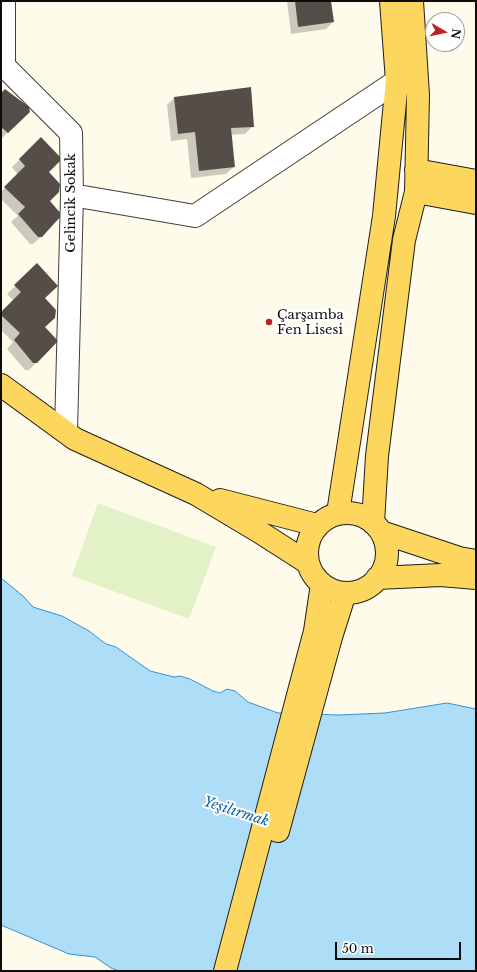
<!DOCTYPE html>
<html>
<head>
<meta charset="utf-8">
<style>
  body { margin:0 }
  #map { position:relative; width:477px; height:972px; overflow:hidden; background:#fffbeb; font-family:"Libre Baskerville",serif }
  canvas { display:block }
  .frame { position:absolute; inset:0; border:2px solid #0c0c0c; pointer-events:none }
  .north { position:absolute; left:425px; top:12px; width:40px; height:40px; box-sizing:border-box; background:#fff; border:1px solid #9e9e9e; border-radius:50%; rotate:99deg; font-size:11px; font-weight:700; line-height:16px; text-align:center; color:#0c0c0c }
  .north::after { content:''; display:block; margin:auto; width:14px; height:18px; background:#c12027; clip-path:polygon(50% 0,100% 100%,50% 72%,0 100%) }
  .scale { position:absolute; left:335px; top:942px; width:126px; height:18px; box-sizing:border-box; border:2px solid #0c0c0c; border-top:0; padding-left:5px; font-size:12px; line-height:14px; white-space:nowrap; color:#0c0c0c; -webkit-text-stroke:3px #fff; paint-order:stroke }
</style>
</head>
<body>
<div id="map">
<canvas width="477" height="972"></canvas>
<div class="frame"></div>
<div class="north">N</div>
<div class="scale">50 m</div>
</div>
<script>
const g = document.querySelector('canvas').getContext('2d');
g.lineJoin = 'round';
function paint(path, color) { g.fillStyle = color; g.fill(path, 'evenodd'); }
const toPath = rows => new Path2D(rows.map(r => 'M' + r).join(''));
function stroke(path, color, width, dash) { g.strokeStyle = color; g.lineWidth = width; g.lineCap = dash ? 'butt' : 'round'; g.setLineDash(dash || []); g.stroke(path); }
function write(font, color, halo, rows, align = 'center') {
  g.font = font + ' "Libre Baskerville",serif'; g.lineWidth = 4; g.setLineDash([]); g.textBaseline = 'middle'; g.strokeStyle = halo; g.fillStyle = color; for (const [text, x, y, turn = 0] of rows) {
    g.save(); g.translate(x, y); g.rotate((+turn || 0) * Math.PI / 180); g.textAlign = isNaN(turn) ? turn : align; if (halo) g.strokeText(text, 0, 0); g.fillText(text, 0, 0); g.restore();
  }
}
paint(toPath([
  [98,503,216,547,189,619,72,576]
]), '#e2f1c6');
const water = toPath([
  [1,578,23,596,33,607,62,616,89,631,106,644,116,647,150,671,174,677,180,676,190,679,213,691,220,693,227,689,235,691,248,702,278,713,338,715,385,713,447,703,476,709,476,971,119,971,111,968,95,957,69,954,1,925,1,578]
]);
paint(water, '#aeddf8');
stroke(water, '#3292d2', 1);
paint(toPath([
  [287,1,330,1,333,22,326,29,291,34],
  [1,95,29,111,1,139],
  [174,98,253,126,245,134,230,135,234,167,226,174,191,178,187,139,171,141,167,105],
  [41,139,48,172,41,237,33,244,30,244,11,222,18,216,1,199,1,192,18,175,12,167],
  [37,265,44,298,44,327,37,362,29,370,25,370,7,349,13,342,1,330,1,314,14,301,7,294]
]), '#0003');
paint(toPath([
  [295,1,331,1,334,22,298,27],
  [251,87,254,127,231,128,235,167,199,171,195,132,178,134,174,97],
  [5,89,29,107,30,112,8,133,1,127,1,93],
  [41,137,62,159,49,172,60,184,59,192,50,201,62,215,42,237,38,237,18,214,25,207,4,187,25,166,19,159],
  [37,263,58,286,45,298,56,310,55,318,45,327,58,341,37,363,33,363,14,340,20,333,1,315,1,312,21,292,14,285]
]), '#554d48');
const minor = toPath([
  [4,1,4,66,71,133,72,195,66,432],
  [72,195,195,216,397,81]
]);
const major = toPath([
  [416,170,476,181],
  [416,192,476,203],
  [1,385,75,439,196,494,258,531,308,563],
  [220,500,317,525],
  [338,513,384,216,397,81,391,1],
  '307 553a40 40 0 1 1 80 0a40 40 0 1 1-80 0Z',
  [373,523,377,456,404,240,416,192,418,95,412,1],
  [381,532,459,558,476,561],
  [377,578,441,575,476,578],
  [278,831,331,637,345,593],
  [225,971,315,631,322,584]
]);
stroke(minor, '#3f3f3f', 24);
stroke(major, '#1d1d1d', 24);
stroke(minor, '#fff', 22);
stroke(major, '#fdd65d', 22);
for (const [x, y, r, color] of [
  [269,322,4,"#c12027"]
]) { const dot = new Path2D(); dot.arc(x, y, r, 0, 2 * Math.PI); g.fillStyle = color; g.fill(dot); stroke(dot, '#fff', 1.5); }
write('13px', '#0c0c0c', '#fff', [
  ["Gelincik Sokak",71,203,-90]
]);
write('13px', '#0c0c0c', '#fff', [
  ["Çarşamba",277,315],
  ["Fen Lisesi",277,330]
], 'left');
write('italic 14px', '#1163a2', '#fff', [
  ["Yeşilırmak",236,812,18]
]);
</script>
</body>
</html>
